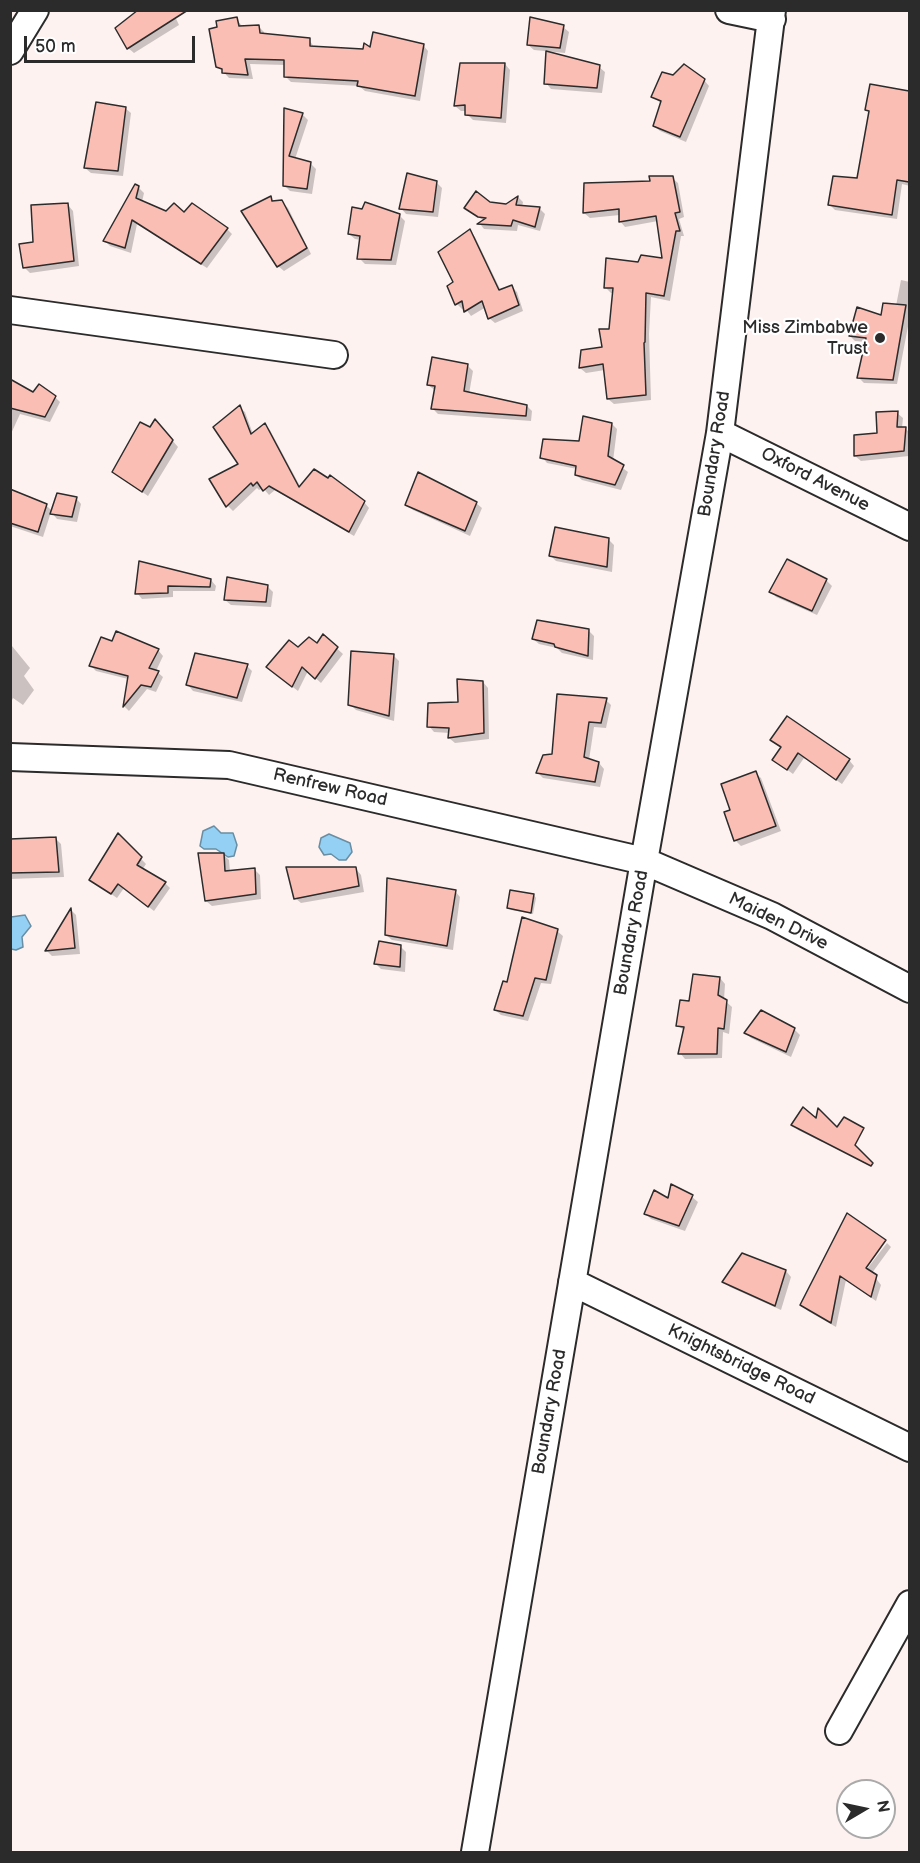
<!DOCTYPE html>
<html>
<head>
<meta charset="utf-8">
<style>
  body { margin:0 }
  #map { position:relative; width:920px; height:1863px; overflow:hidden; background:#fef2f0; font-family:"Balsamiq Sans",sans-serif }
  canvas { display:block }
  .frame { position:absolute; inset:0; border:12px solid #2b2b2b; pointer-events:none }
  .north { position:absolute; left:836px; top:1779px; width:60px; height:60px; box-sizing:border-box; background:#fff; border:2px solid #aaa; border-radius:50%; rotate:81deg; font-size:16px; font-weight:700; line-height:24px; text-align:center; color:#2b2b2b }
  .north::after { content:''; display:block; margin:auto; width:21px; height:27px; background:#2b2b2b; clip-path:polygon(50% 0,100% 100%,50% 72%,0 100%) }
  .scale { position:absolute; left:24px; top:36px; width:171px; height:27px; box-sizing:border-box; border:3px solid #2b2b2b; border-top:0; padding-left:8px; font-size:18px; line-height:21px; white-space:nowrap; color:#2b2b2b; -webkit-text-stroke:4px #fff; paint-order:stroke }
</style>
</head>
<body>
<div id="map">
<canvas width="920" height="1863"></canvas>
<div class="frame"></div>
<div class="north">N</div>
<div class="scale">50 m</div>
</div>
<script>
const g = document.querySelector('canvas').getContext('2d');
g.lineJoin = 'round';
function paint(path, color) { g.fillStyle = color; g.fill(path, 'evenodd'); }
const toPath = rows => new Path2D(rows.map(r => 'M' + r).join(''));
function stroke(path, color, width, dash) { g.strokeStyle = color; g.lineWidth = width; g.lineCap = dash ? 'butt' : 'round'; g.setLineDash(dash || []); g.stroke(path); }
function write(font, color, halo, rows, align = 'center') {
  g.font = font + ' "Balsamiq Sans",sans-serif'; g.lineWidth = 4.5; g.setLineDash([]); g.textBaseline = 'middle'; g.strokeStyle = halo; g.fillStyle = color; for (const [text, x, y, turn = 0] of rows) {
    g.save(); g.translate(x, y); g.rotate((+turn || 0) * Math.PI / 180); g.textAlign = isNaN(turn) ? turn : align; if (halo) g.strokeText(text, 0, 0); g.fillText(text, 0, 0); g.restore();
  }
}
const water = toPath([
  [214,826,221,833,233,833,237,845,234,856,228,857,216,849,204,849,200,846,203,831,214,826],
  [329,834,350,843,352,852,346,860,339,860,331,854,324,855,319,847,321,838,329,834],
  [25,915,31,926,22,937,23,947,16,950,11,949,11,917,25,915]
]);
paint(water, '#93d0f3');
stroke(water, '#698ea3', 1.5);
paint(toPath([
  [172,10,179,25,134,53,128,48],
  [236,19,243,27,258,26,264,32,264,35,309,40,315,48,365,51,423,45,428,51,420,101,365,91,359,86,291,82,285,76,285,65,250,64,253,79,229,78,218,66],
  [563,27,569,32,565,53,534,50,528,45],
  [505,64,510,70,506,123,473,120,467,114,467,111,461,111,455,106],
  [599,67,605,72,602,93,551,89,546,83],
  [704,80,709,86,686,142,660,131,654,126,662,104,653,97],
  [871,86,910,93,910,186,902,184,897,219,835,210,830,205,858,180,870,113,867,109],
  [125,108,131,113,123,176,91,173,85,168],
  [285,110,303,115,308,120,295,159,310,163,316,169,312,194,290,191,285,186],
  [672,178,678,183,684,217,679,219,684,236,681,236,670,301,651,297,649,334,651,400,614,404,608,399,605,370,586,373,580,368,582,352,603,348,610,331,614,293,611,293,605,287,639,263,664,260,658,221,625,227,620,221,620,215,590,218,584,213,586,184,652,183],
  [436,182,442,188,438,217,406,214,401,208],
  [138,187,144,193,142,202,167,213,184,214,227,229,232,234,207,268,137,224,131,253,110,246,105,241],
  [518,197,523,202,522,207,540,209,545,214,540,231,518,225,517,231,484,229,480,224,484,221,466,208,489,204,507,206],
  [270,198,275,203,282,202,288,208,311,254,284,271,278,266],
  [68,205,73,211,79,266,30,273,24,267,34,243],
  [399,215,405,221,396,265,365,264,359,258,361,240,355,239,349,234],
  [470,231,475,237,501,291,511,286,517,292,523,311,495,323,489,318,486,307,471,316,465,308,462,309,457,304,455,283],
  [901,280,910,282,910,316,897,384,864,383,859,378,866,342,855,341,850,336,882,317,896,306],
  [467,365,473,371,469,394,527,406,532,411,531,421,438,414,432,408,436,391,428,385],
  [10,381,33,394,55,397,60,402,50,422,20,414,10,436],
  [239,407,245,412,253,434,264,425,270,430,301,488,364,502,369,508,354,536,275,490,269,495,263,488,259,490,257,488,233,511,228,506,211,480,240,465],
  [897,413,903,418,902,428,905,428,910,433,909,456,861,461,855,456,879,434],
  [612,424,617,429,613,461,628,472,621,490,582,480,576,475,577,469,547,463,542,457,581,442],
  [160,426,178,447,148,496,114,472,150,429],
  [10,491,46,505,52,511,76,498,81,504,77,522,57,519,51,512,43,537,10,526],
  [476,503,482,508,470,536,413,510,407,505],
  [608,539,614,545,612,572,556,561,550,555],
  [787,561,827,581,832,586,817,615,776,597,771,591],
  [140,563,211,580,216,586,215,591,173,591,173,597,142,599,137,593],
  [267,586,273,592,271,607,231,605,225,600],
  [588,630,594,636,593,660,562,653,557,648,539,644,533,639],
  [323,636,343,654,321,683,308,671,298,691,273,672,298,649,317,645],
  [113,643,158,650,163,656,156,671,163,677,156,692,147,689,129,711,124,706,128,679,96,671,90,665],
  [12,646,30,668,24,676,34,690,23,705,13,698,10,704],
  [393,655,399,661,394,721,356,710,350,704],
  [247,666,252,671,242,702,193,691,188,685],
  [483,682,488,688,489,739,455,743,449,738,450,733,434,732,429,726],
  [606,700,611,705,606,728,594,727,589,760,599,763,604,769,600,787,543,778,538,773],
  [772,740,849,760,854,766,842,784,804,758,793,774,774,760,782,748],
  [755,773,761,778,781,831,741,846,736,841,725,813,732,811],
  [118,835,146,864,142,870,165,883,170,888,154,911,124,888,117,898,91,880],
  [55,838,61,844,64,877,10,879,10,840],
  [223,854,229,860,230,872,255,870,260,875,261,899,212,906,206,901],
  [356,869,361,875,364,892,301,903,295,898],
  [455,891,460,897,453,950,392,940,386,935],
  [534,895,536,898,533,914,511,910,509,907],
  [72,911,76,915,80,954,52,956,47,951],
  [557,931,563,936,551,984,541,983,528,1021,501,1015,495,1010,508,984],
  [400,946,406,952,405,972,381,969,376,964],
  [720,978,725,984,724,1000,732,1007,729,1034,723,1032,722,1058,685,1059,680,1053,685,1031,677,1025,690,1003],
  [794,1029,800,1035,791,1057,751,1038,746,1033],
  [793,1124,826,1130,822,1142,798,1130],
  [692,1197,698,1202,685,1231,651,1219,645,1213,669,1200],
  [847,1215,861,1273,863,1274,887,1243,891,1247,872,1273,881,1285,876,1301,846,1280,836,1327,808,1311,802,1305],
  [786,1271,791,1277,781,1310,730,1287,724,1282]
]), '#0003');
const building = toPath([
  [138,10,188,10,127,49,115,28,138,10],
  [237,17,239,26,259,25,260,33,310,38,310,46,363,49,364,43,370,47,373,32,424,44,415,96,357,86,358,81,284,77,284,60,245,59,248,75,222,73,222,69,216,67,209,29,217,27,216,21,237,17],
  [530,17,564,25,560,48,527,45,530,17],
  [546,51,600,65,597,88,544,84,546,51],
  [460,63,505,63,501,118,465,115,465,105,454,106,460,63],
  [684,64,705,79,680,137,653,126,661,101,651,97,662,72,673,75,684,64],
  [870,84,909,91,909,182,897,180,892,215,828,205,833,176,857,178,869,111,865,110,870,84],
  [96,102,126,107,118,171,84,168,96,102],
  [284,108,303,113,289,156,311,162,307,189,283,186,284,108],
  [407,173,437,181,433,212,399,209,407,173],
  [649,176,673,176,680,212,675,213,680,231,676,231,664,296,646,293,645,342,644,343,646,395,607,399,603,364,579,368,581,350,602,347,599,329,609,329,613,288,604,288,606,258,638,262,641,255,662,258,656,216,619,222,619,209,583,213,584,183,650,181,649,176],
  [135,184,139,186,136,198,166,211,174,203,184,212,192,203,228,228,201,264,132,220,125,248,103,241,135,184],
  [476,191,490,202,506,204,518,196,516,205,540,207,535,227,513,220,511,226,477,224,486,218,478,217,464,208,476,191],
  [271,196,272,201,282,200,307,248,277,267,241,211,271,196],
  [365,202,400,214,391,260,357,259,360,236,348,234,352,207,362,209,365,202],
  [68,203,74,261,23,268,19,244,33,242,31,205,68,203],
  [470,229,499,290,512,285,519,305,488,319,482,301,464,312,462,301,455,305,447,286,453,282,438,252,470,229],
  [883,303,906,305,893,380,857,378,866,338,849,336,857,307,881,315,883,303],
  [432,357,468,364,464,391,527,405,526,416,431,409,435,386,427,385,432,357],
  [10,379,33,392,39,384,56,396,45,417,10,408,10,379],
  [240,405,251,434,265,423,299,487,314,469,328,478,330,475,365,501,349,532,269,486,263,491,257,482,253,486,251,483,226,507,209,479,238,464,213,427,240,405],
  [898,411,897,427,906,427,904,451,854,456,854,435,877,433,876,412,898,411],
  [583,416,612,423,608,456,624,465,615,485,575,475,576,466,540,458,543,439,579,441,583,416],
  [155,419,173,440,142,492,112,472,140,422,150,427,155,419],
  [418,472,477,502,465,531,405,505,418,472],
  [10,489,47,504,38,532,10,523,10,489],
  [57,493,77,497,72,517,50,514,57,493],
  [555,527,609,538,607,567,549,556,555,527],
  [787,559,827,579,812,611,769,592,787,559],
  [139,561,211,579,210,587,168,586,168,593,135,594,139,561],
  [227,577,268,585,266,602,224,600,227,577],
  [537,620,589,629,588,656,555,647,554,644,532,639,537,620],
  [116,631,159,649,149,668,159,671,151,687,141,685,123,707,128,676,89,666,101,637,112,641,116,631],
  [323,634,338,647,315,679,302,667,292,687,266,667,289,640,298,647,309,637,317,643,323,634],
  [351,651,394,654,389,716,348,705,351,651],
  [195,653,248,664,237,698,186,685,195,653],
  [457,679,483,681,484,733,448,738,449,728,427,727,428,703,458,702,457,679],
  [557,694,607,698,601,723,589,722,584,757,599,762,595,782,536,773,543,755,552,754,557,694],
  [787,716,850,759,836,780,798,753,787,770,772,760,781,747,770,740,787,716],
  [756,771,776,826,734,841,724,812,730,810,721,784,756,771],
  [118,833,142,857,137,865,166,882,148,907,118,884,111,894,89,880,118,833],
  [56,837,59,872,10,873,10,839,56,837],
  [198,853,224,853,225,871,255,868,256,894,205,901,198,853],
  [286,867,356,867,359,886,294,899,286,867],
  [387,878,456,890,447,946,385,935,387,878],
  [510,890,534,894,531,913,507,908,510,890],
  [71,908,75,948,45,951,71,908],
  [522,917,558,929,546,980,535,978,523,1016,494,1010,503,981,507,982,522,917],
  [379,941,401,945,400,967,374,964,379,941],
  [693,974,720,977,718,995,727,1000,724,1029,718,1028,717,1054,678,1054,684,1027,676,1026,680,1000,689,1001,693,974],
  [761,1010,795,1028,786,1052,744,1033,761,1010],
  [803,1107,816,1118,818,1108,837,1127,844,1117,864,1128,855,1145,873,1163,871,1166,791,1125,803,1107],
  [671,1184,693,1195,679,1226,644,1214,654,1190,668,1198,671,1184],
  [847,1213,886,1240,866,1268,877,1275,871,1297,840,1276,831,1323,800,1305,847,1213],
  [742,1253,786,1270,775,1306,722,1282,742,1253]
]);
paint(building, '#fabeb4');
stroke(building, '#2b2b2b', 1.5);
const street = toPath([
  [729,10,772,19],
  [10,51,35,10],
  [10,310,334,355],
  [720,433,910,527],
  [10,757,229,765,644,861,772,916,910,989],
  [572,1282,910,1448],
  [839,1731,910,1604],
  [475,1852,644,861,720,433,772,10]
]);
stroke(street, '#2b2b2b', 30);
stroke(street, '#fff', 26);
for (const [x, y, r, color] of [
  [880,338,6,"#2b2b2b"]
]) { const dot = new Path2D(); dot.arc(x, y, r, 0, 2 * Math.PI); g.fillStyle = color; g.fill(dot); stroke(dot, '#fff', 2); }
write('18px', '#2b2b2b', '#fff', [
  ["Miss Zimbabwe",868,328],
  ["Trust",868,349]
], 'right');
write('18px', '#2b2b2b', '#fff', [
  ["Boundary Road",715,454,-81],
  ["Oxford Avenue",815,480,27],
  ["Renfrew Road",330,788,13],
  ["Maiden Drive",778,922,26],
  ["Boundary Road",632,933,-80],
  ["Knightsbridge Road",741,1365,26],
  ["Boundary Road",550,1412,-80]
]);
</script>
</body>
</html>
